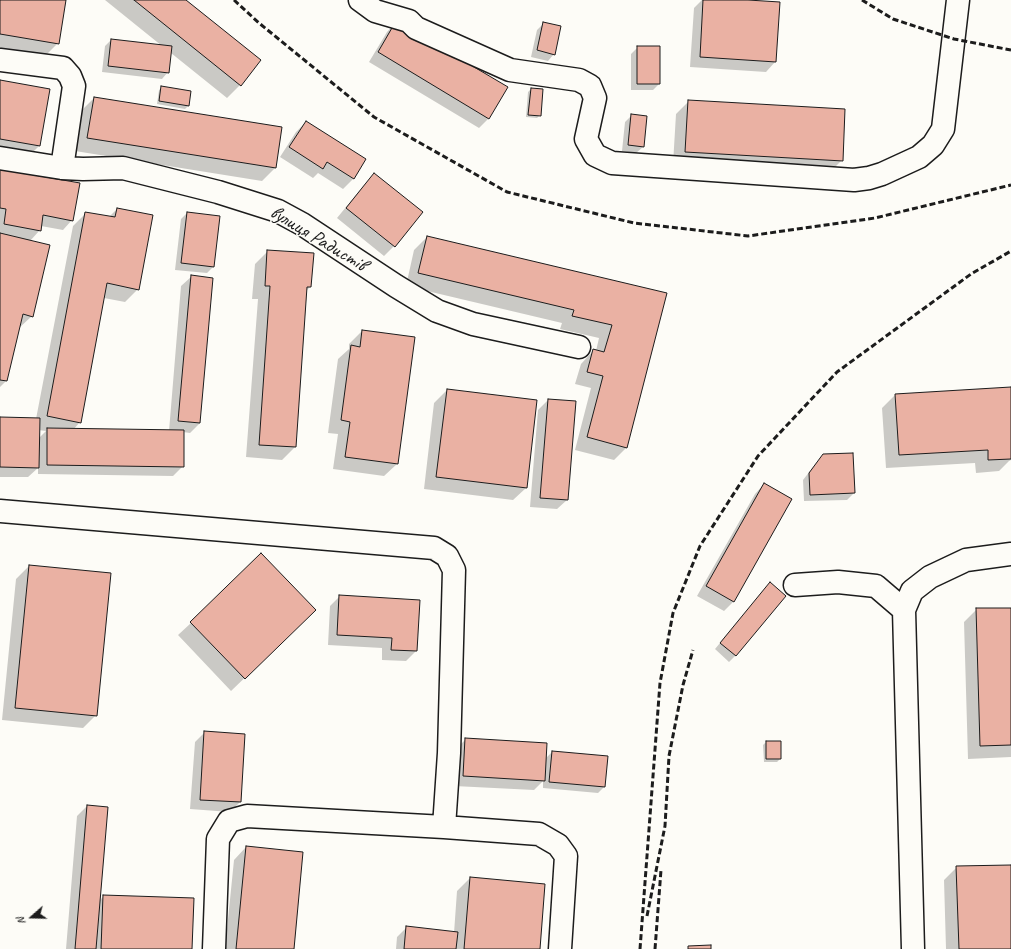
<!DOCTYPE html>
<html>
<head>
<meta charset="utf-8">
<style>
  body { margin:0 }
  #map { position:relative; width:1011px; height:949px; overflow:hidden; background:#fdfcf7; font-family:Caveat,sans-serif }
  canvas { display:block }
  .north { position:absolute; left:12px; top:897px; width:40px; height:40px; -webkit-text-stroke:3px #fdfcf7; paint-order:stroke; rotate:250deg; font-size:11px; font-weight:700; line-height:16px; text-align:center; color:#1c1c1c }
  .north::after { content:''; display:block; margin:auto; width:14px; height:18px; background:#1c1c1c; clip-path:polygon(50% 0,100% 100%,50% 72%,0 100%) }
</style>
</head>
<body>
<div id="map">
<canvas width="1011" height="949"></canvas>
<div class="north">N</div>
</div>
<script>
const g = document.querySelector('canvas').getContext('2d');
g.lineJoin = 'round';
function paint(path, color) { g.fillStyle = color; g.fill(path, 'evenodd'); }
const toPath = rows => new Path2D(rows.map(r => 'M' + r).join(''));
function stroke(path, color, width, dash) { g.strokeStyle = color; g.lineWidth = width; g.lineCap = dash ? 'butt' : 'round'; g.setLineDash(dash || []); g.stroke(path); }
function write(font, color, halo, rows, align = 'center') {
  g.font = font + ' Caveat,sans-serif'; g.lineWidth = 3; g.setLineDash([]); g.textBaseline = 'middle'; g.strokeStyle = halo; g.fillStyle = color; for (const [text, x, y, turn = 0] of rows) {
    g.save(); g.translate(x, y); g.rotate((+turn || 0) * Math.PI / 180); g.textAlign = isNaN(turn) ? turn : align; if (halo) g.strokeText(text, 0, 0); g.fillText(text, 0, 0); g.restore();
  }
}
paint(toPath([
  [0,0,65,0,58,43,45,56,0,49],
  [105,0,185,0,240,85,227,98,171,53,168,72,162,79,102,72,105,46,111,40,162,46],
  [702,0,732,0,775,62,766,72,690,67,694,8],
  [396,22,489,118,479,128,369,62,387,32],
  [544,23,554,54,548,61,531,57,537,30],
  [638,47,659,84,653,90,631,90,631,54],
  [0,81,49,90,39,146,29,156,0,150],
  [162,87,190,92,188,106,185,109,157,104,159,90],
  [531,89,540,115,537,118,526,117,528,92],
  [94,98,275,168,262,181,75,151,81,111],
  [689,101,842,160,829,173,673,164,676,114],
  [632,115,643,147,636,153,622,151,625,122],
  [306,122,365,160,353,179,343,189,318,173,313,178,280,157,296,132],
  [0,171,72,220,63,230,41,226,40,230,30,241,32,316,18,329,6,381,0,387],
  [374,174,394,246,384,256,337,218,365,184],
  [117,209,138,289,125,302,104,298,80,422,73,430,169,431,181,286,191,277,200,423,190,433,183,432,183,466,173,476,38,474,38,468,28,477,0,477,0,419,36,419,73,226,86,213,109,217],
  [38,430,46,431,38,439],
  [187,213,213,267,207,273,175,270,181,219],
  [427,237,666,294,627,447,614,460,575,450,591,388,575,384,581,364,593,351,596,351,599,338,560,329,562,323,406,286,414,250],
  [268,251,310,287,306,291,295,447,282,460,246,457,258,299,252,299,255,264],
  [362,331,397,464,384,476,333,469,338,434,328,433,338,359,349,349,349,344],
  [1011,388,1011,460,1009,461,999,471,976,473,975,463,886,468,882,408,895,395],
  [447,390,526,488,513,500,424,489,434,403],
  [548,400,567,500,557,509,530,507,538,410],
  [852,454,854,493,847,500,804,501,803,480,817,462,824,455],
  [764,484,791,499,733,602,724,611,697,596,755,494],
  [29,566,109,574,96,715,83,728,2,720,16,579],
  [764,590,736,655,729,662,715,649],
  [340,596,419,601,416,651,406,661,382,660,382,648,328,645,330,606],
  [977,609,1011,609,1011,757,968,759,964,622],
  [191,623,302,623,231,691,178,635],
  [205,732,240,802,230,812,190,809,195,742],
  [466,739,545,759,552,752,604,787,598,793,543,788,543,781,534,790,454,786,456,749],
  [766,742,780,759,777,762,764,762,763,745],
  [87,806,100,900,104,896,191,949,66,949,77,816],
  [246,847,293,949,225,949,234,860],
  [1011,866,1011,949,946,949,944,880,957,867],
  [470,878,539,949,396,949,397,937,407,927,454,933,457,891]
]), '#0003');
const building = toPath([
  [0,0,66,0,59,44,0,34,0,0],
  [134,0,186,0,261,60,241,86,134,0],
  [703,0,748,0,780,2,776,62,700,57,703,0],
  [396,21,508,87,489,119,378,52,396,21],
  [543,22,561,26,555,55,537,50,543,22],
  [111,39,172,46,169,73,108,66,111,39],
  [637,46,660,46,660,84,637,84,637,46],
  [0,80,50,89,40,146,0,139,0,80],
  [161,86,191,91,189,106,159,101,161,86],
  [531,88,543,89,541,116,528,115,531,88],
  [94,97,282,127,276,168,87,138,94,97],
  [688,100,845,109,843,161,685,152,688,100],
  [631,114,647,116,644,147,628,145,631,114],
  [306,121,366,159,354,179,327,162,323,169,289,147,306,121],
  [0,169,80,183,73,221,43,215,41,231,4,224,6,209,0,208,0,169],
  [374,173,423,212,395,247,346,208,374,173],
  [117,208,153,215,139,290,107,283,81,423,47,416,85,212,115,217,117,208],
  [187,212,220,216,214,267,181,263,187,212],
  [0,233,50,245,33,317,23,314,7,381,0,380,0,233],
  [427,236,667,293,627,448,587,437,603,376,587,372,593,349,604,352,612,325,572,316,574,310,418,273,427,236],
  [267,250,314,253,311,287,307,287,296,447,259,445,270,286,265,286,267,250],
  [191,275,213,278,200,423,178,421,191,275],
  [362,330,415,337,398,464,345,457,350,422,341,420,351,345,360,347,362,330],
  [1011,387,1011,459,988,460,988,450,899,455,895,394,1011,387],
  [447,389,537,400,527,488,436,477,447,389],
  [548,399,576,401,568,500,540,498,548,399],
  [0,417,40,418,39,468,0,467,0,417],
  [47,428,184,430,184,467,47,465,47,428],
  [853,453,855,493,810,495,809,473,823,454,853,453],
  [764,483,792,499,734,602,706,586,764,483],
  [261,553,316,610,245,679,190,622,261,553],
  [29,565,111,573,97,716,15,708,29,565],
  [770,582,786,596,736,656,720,643,770,582],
  [339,595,420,600,417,651,391,650,392,638,337,635,339,595],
  [976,608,1011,608,1011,745,980,746,976,608],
  [204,731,245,734,241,802,200,800,204,731],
  [465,738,547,743,545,781,463,776,465,738],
  [766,741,781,741,781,759,766,759,766,741],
  [552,751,608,756,605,787,549,782,552,751],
  [87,805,108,807,96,949,75,949,87,805],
  [246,846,303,852,294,949,236,949,246,846],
  [1011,865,1011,949,959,949,956,866,1011,865],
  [470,877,545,884,540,949,464,949,470,877],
  [103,895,194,898,192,949,101,949,103,895],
  [406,926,458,932,456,949,404,949,406,926],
  [711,945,711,949,688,949,688,946,711,945]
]);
paint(building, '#eab1a3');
stroke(building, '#1c1c1c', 1);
const minor = toPath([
  [360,0,375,11,409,21,416,28,510,70,579,80,590,86,595,98,586,139,595,155,612,163,854,180,869,178,882,174,919,157,933,145,943,129,958,0],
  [0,60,63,68,70,76,74,86,62,168],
  [0,158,62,168,83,169,123,168,218,192,278,211,302,224,396,286,437,311,473,324,579,347],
  [0,511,434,548,447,556,454,570,449,753,444,827],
  [795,585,838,582,876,586,904,610],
  [214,949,218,839,229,821,247,816,444,827,539,834,558,845,566,856,560,949],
  [913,949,904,610,912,591,930,577,966,560,1011,554]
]);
stroke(minor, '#1c1c1c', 25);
stroke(minor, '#fdfcf7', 22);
stroke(toPath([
  [234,0,259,23,374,117,507,192,634,223,748,236,875,218,1011,185],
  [862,0,893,19,954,39,1011,50],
  [647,916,665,826,669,756,683,685,693,650],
  [640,949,660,683,673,613,700,546,758,456,837,372,971,274,1011,251],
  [655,949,661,870]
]), '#1c1c1c', 3, [6, 3]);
write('20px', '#1c1c1c', '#fdfcf7', [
  ["вулиця Радистів",318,239,31]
]);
</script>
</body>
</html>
